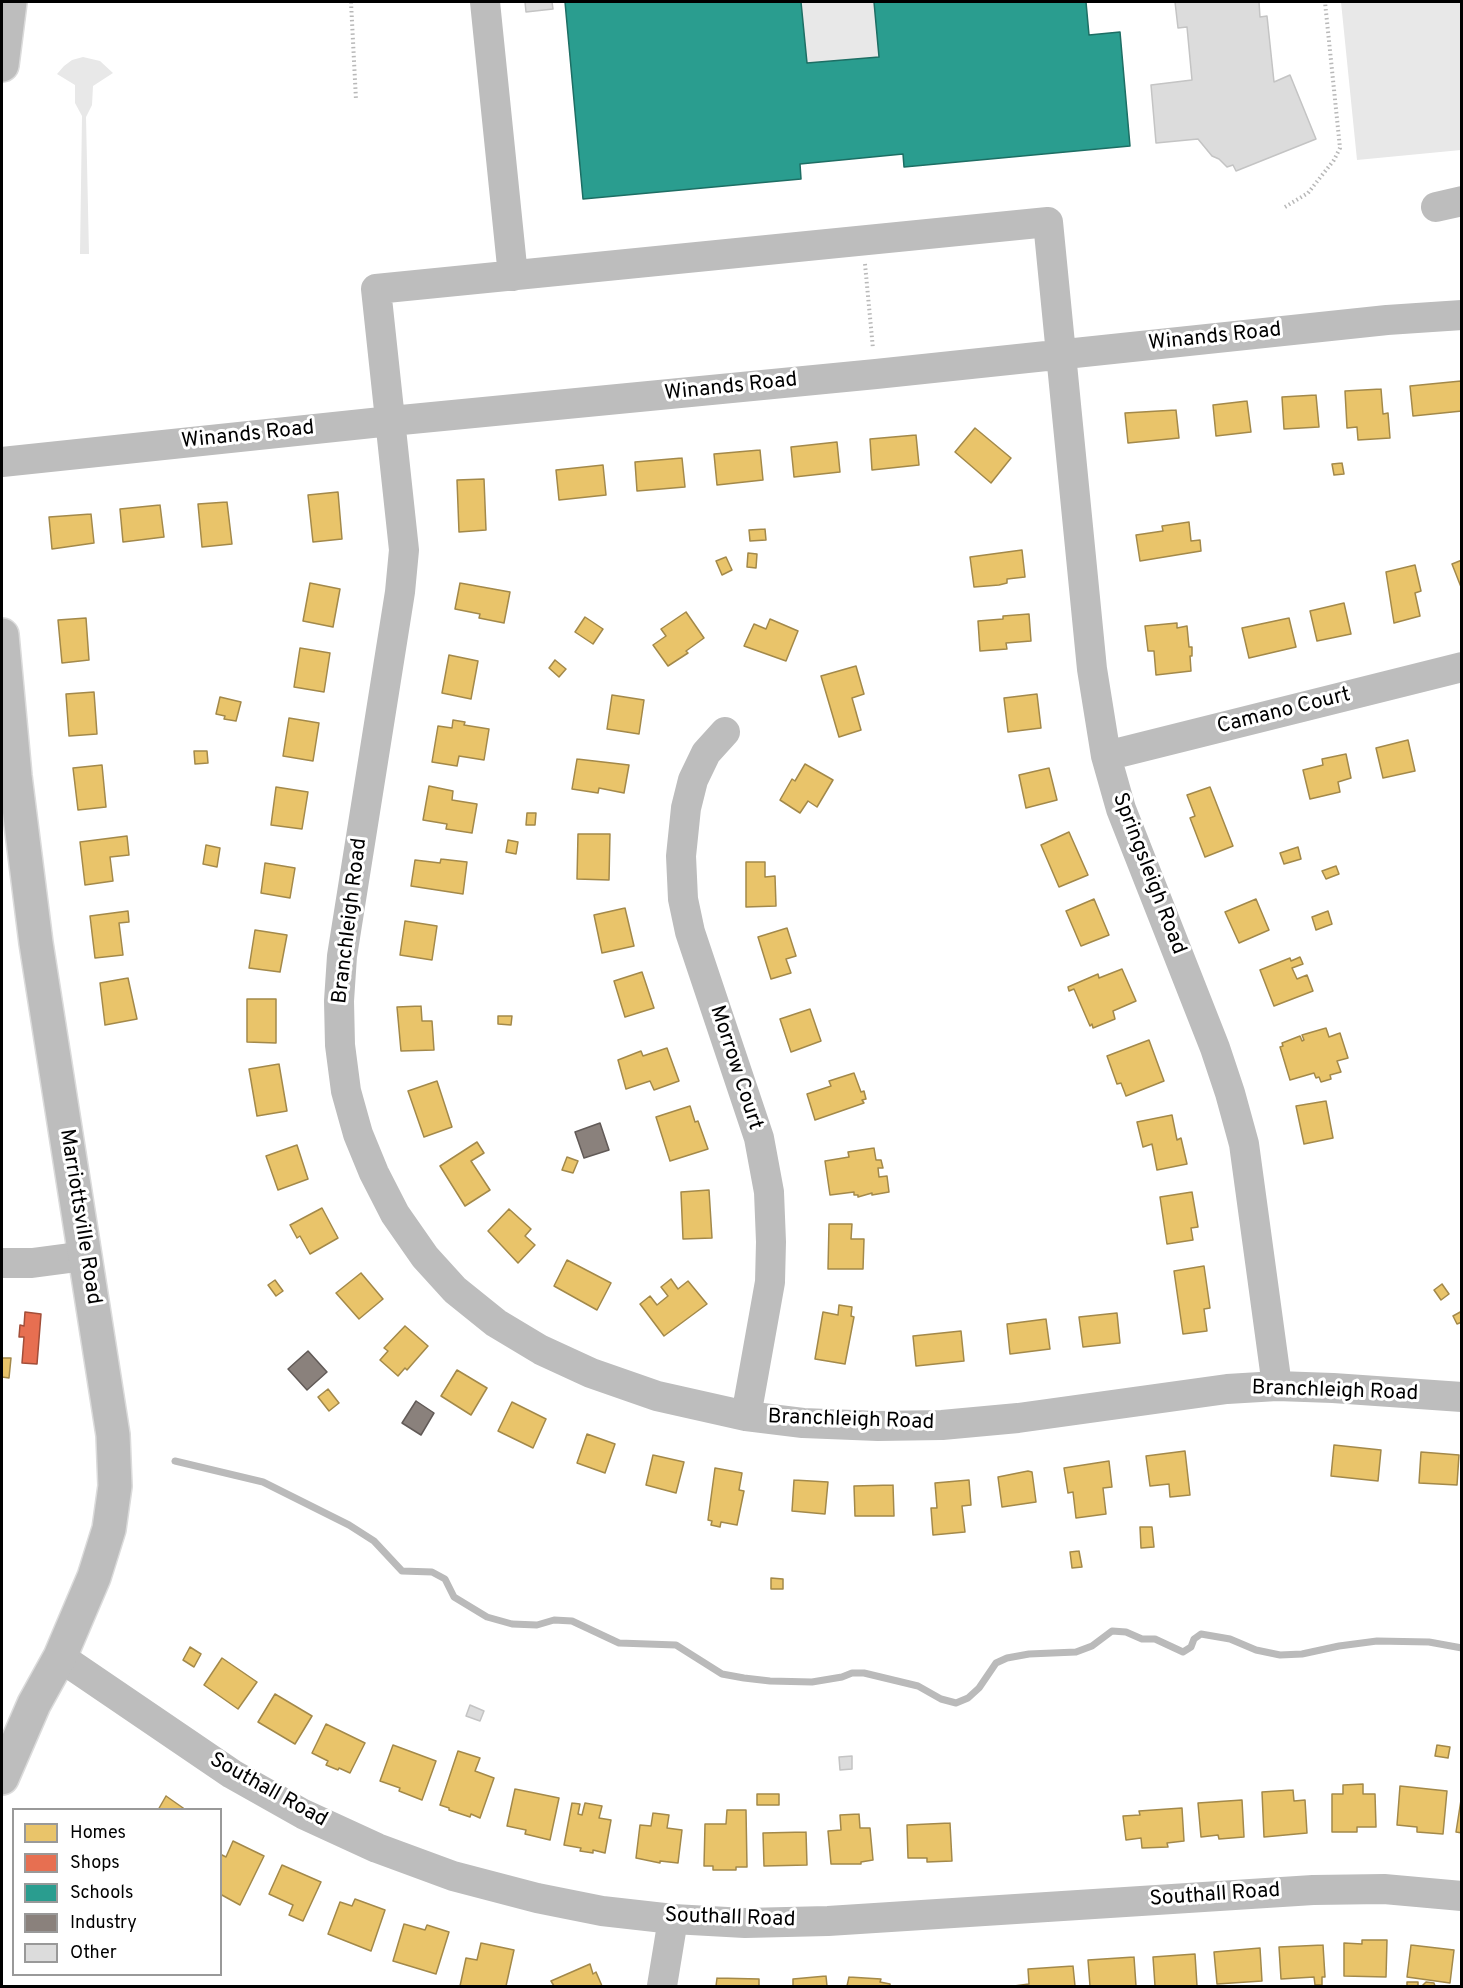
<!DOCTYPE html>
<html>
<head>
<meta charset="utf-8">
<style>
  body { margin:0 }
  #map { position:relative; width:1463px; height:1988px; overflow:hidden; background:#fff; font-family:Overpass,sans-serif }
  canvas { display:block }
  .frame { position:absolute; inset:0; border:3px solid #000; pointer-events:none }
  .legend { position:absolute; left:12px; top:1808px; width:210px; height:168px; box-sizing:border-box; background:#fff; border:2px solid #999; margin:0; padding:8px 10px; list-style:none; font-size:18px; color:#000 }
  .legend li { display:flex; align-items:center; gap:12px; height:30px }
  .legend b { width:30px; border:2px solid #999 }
</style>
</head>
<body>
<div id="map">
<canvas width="1463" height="1988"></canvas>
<div class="frame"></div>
<ul class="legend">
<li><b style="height:16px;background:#e9c46a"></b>Homes</li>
<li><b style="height:16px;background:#e76f51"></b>Shops</li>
<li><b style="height:16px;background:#2a9d8f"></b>Schools</li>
<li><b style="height:16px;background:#8a817c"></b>Industry</li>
<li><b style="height:16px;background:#dcdcdc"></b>Other</li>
</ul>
</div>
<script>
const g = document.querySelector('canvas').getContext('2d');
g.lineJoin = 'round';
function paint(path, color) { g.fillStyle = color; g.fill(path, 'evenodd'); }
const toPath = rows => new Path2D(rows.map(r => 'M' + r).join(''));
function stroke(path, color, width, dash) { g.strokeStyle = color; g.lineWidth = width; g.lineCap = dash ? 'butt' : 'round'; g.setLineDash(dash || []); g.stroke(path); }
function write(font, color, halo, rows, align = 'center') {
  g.font = font + ' Overpass,sans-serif'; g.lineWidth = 6; g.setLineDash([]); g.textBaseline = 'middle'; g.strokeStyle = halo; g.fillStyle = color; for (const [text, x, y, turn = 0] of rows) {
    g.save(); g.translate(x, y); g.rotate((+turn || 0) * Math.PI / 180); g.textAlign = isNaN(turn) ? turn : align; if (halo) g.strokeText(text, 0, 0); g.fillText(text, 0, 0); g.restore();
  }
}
paint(toPath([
  [801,2,874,2,879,57,807,63],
  [1341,2,1461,2,1461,150,1357,160],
  [83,57,100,61,113,73,93,86,92,105,86,117,89,254,80,254,82,116,75,103,75,85,57,74,64,66,72,60]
]), '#e8e8e8');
const homes = toPath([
  [1461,381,1462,411,1413,416,1410,386,1461,381],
  [1381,389,1383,414,1388,413,1390,438,1358,440,1357,427,1347,428,1345,391,1381,389],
  [1316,395,1319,427,1284,429,1282,397,1316,395],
  [1247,401,1251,432,1216,436,1213,405,1247,401],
  [1176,410,1179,438,1128,443,1125,413,1176,410],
  [975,428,1011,458,991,483,955,452,975,428],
  [916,435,919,465,872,470,870,439,916,435],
  [837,442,840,472,794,477,791,447,837,442],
  [760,450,763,480,717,485,714,454,760,450],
  [682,458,685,487,637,491,635,462,682,458],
  [1342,463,1344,474,1334,475,1332,464,1342,463],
  [603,465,606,495,559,500,556,470,603,465],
  [484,479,486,530,459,532,457,480,484,479],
  [338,492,342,539,313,542,308,495,338,492],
  [227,502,232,544,202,547,198,504,227,502],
  [160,505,164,537,123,542,120,509,160,505],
  [91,514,94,543,52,549,49,517,91,514],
  [1189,522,1191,541,1200,540,1201,551,1140,561,1136,535,1163,531,1162,526,1189,522],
  [765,529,766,540,750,541,749,530,765,529],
  [1022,550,1025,577,1007,579,1007,583,999,585,974,587,970,557,1022,550],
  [748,553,757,554,756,568,747,567,748,553],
  [726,557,732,570,722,575,716,561,726,557],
  [1462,560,1462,587,1461,587,1452,564,1462,560],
  [1415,565,1421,591,1415,593,1420,616,1394,623,1386,572,1415,565],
  [310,583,340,589,333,627,303,621,310,583],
  [460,583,510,592,504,623,479,618,480,614,455,609,460,583],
  [1344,603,1351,634,1317,641,1310,611,1344,603],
  [686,612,704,638,686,651,688,653,668,666,653,645,666,636,661,629,686,612],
  [1029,614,1031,641,1006,643,1007,649,980,651,978,621,1003,619,1003,616,1029,614],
  [585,617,603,629,593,644,575,632,585,617],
  [86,618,89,660,62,663,58,620,86,618],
  [1289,618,1296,647,1249,658,1242,628,1289,618],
  [770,619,798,631,786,661,744,646,754,624,766,629,770,619],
  [1177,623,1177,628,1187,626,1189,647,1192,647,1192,656,1190,656,1191,671,1156,675,1154,651,1148,651,1145,626,1177,623],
  [300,648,330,653,324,692,294,687,300,648],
  [449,655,478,661,471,699,442,693,449,655],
  [555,660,566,669,559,677,549,668,555,660],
  [856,666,864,694,852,698,861,730,839,737,821,676,856,666],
  [94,692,97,734,69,736,66,694,94,692],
  [1037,694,1041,728,1008,732,1004,698,1037,694],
  [612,695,644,700,639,734,607,729,612,695],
  [220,697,241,702,236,721,224,719,225,716,216,714,220,697],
  [289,718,319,723,313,761,283,756,289,718],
  [453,720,465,722,464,725,489,729,484,760,459,756,457,766,432,762,438,726,452,728,453,720],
  [1408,740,1415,771,1383,778,1376,748,1408,740],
  [194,751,207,751,208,763,195,764,194,751],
  [1346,754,1351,778,1338,782,1340,792,1310,799,1303,770,1323,765,1322,759,1346,754],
  [577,759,629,765,624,793,599,788,598,793,572,789,577,759],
  [805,764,833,780,817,807,808,801,800,813,780,800,792,779,795,781,805,764],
  [102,765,106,807,78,810,73,768,102,765],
  [1049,768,1057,800,1026,808,1019,775,1049,768],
  [429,786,453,791,452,800,477,804,472,833,446,829,447,824,423,820,429,786],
  [276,787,308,792,302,829,271,825,276,787],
  [1210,787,1233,846,1205,857,1190,818,1195,816,1187,795,1210,787],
  [527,813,536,813,535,825,526,825,527,813],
  [1069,832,1088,875,1059,887,1041,845,1069,832],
  [578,834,610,834,609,880,577,879,578,834],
  [127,836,129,855,110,857,113,881,85,885,80,842,127,836],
  [508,840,518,842,516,854,506,852,508,840],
  [206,845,220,848,217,867,203,864,206,845],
  [1298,847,1301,859,1284,864,1280,853,1298,847],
  [441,859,467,862,463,894,411,886,415,860,440,863,441,859],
  [746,862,765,862,765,877,775,876,776,906,746,907,746,862],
  [265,863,295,868,290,898,261,893,265,863],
  [1336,866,1339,874,1326,879,1322,871,1336,866],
  [1094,899,1109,935,1081,946,1066,911,1094,899],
  [1256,899,1269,930,1239,943,1225,912,1256,899],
  [625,908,634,946,602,953,594,915,625,908],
  [128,911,129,922,119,923,123,955,95,958,90,916,128,911],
  [1328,911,1332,924,1316,930,1312,917,1328,911],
  [405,921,437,926,432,960,400,955,405,921],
  [787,928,796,956,786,959,791,973,771,979,758,937,787,928],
  [255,930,287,935,280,972,249,968,255,930],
  [1300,957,1303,964,1292,968,1297,979,1307,975,1313,991,1274,1006,1260,970,1290,958,1291,961,1300,957],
  [1122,969,1136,1001,1113,1011,1115,1019,1093,1028,1092,1024,1090,1026,1074,989,1069,991,1068,987,1098,974,1099,978,1122,969],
  [642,972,654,1008,625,1017,614,981,642,972],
  [128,978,137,1019,105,1025,100,983,128,978],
  [247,999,276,999,276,1043,247,1042,247,999],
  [421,1006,422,1021,432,1021,434,1050,401,1051,397,1007,421,1006],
  [810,1009,821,1041,791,1052,780,1019,810,1009],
  [498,1016,512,1016,511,1025,498,1024,498,1016],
  [1326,1028,1329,1037,1340,1033,1348,1058,1337,1061,1341,1072,1330,1075,1331,1079,1321,1082,1319,1077,1316,1078,1314,1073,1290,1080,1280,1047,1283,1046,1282,1043,1300,1036,1302,1041,1304,1040,1302,1035,1326,1028],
  [1149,1040,1164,1081,1126,1096,1121,1083,1117,1084,1107,1056,1149,1040],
  [667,1048,679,1081,654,1090,650,1081,626,1089,618,1060,641,1051,643,1056,667,1048],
  [279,1064,287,1111,257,1116,249,1069,279,1064],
  [854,1073,861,1092,864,1091,866,1099,862,1100,864,1103,815,1120,807,1094,831,1086,829,1081,854,1073],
  [437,1081,452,1127,424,1137,408,1091,437,1081],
  [1326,1101,1333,1138,1304,1144,1296,1106,1326,1101],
  [690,1106,695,1122,698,1121,708,1149,670,1161,656,1117,690,1106],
  [1172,1115,1177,1140,1181,1138,1187,1164,1157,1170,1152,1144,1143,1147,1137,1122,1172,1115],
  [477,1142,484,1153,471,1161,490,1190,465,1206,440,1166,477,1142],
  [297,1145,308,1179,278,1190,266,1156,297,1145],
  [874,1148,876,1160,881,1160,883,1168,878,1168,879,1177,887,1176,889,1192,872,1195,872,1193,858,1197,858,1195,854,1195,854,1192,830,1195,825,1161,849,1157,848,1152,874,1148],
  [567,1157,578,1161,573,1173,562,1170,567,1157],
  [709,1190,712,1238,683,1239,681,1192,709,1190],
  [1192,1192,1198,1227,1191,1228,1193,1240,1167,1244,1160,1197,1192,1192],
  [322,1208,338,1238,310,1254,300,1236,297,1238,290,1225,322,1208],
  [509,1209,531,1229,525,1236,535,1245,518,1263,488,1231,509,1209],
  [829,1224,852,1224,851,1239,864,1239,863,1269,828,1269,829,1224],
  [567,1260,611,1283,597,1310,554,1286,567,1260],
  [1204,1266,1210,1308,1204,1309,1207,1331,1183,1334,1174,1271,1204,1266],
  [361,1273,383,1299,359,1319,336,1293,361,1273],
  [671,1279,678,1289,688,1281,707,1304,664,1336,640,1304,650,1296,657,1305,668,1296,661,1287,671,1279],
  [275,1280,283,1291,276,1296,268,1285,275,1280],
  [1442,1284,1449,1294,1441,1300,1434,1290,1442,1284],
  [839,1305,852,1307,851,1316,854,1317,845,1364,815,1359,823,1312,838,1315,839,1305],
  [1462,1311,1462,1322,1457,1324,1453,1316,1462,1311],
  [1117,1313,1120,1343,1083,1347,1079,1317,1117,1313],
  [1046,1319,1050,1349,1010,1354,1007,1324,1046,1319],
  [405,1326,428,1346,407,1370,405,1368,398,1376,380,1360,388,1351,384,1348,405,1326],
  [961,1331,964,1361,916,1366,913,1336,961,1331],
  [2,1358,11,1358,9,1378,2,1377,2,1358],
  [457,1370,487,1388,471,1415,441,1396,457,1370],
  [328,1389,339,1403,329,1411,318,1397,328,1389],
  [512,1402,546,1419,533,1448,498,1431,512,1402],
  [587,1434,615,1444,605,1473,577,1463,587,1434],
  [1334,1445,1381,1450,1378,1481,1331,1476,1334,1445],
  [1185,1451,1190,1495,1170,1497,1169,1484,1150,1486,1146,1456,1185,1451],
  [1421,1452,1459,1455,1457,1485,1419,1483,1421,1452],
  [653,1455,684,1462,676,1493,646,1485,653,1455],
  [1109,1461,1112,1487,1103,1488,1106,1514,1076,1518,1073,1492,1068,1493,1064,1468,1109,1461],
  [715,1468,742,1473,739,1490,744,1491,737,1525,721,1522,720,1527,711,1525,712,1521,708,1520,715,1468],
  [1028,1471,1032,1472,1036,1502,1002,1507,998,1477,1028,1471],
  [794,1480,828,1482,825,1514,792,1511,794,1480],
  [969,1480,971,1505,962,1506,965,1532,933,1535,931,1508,937,1508,935,1483,969,1480],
  [893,1485,894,1516,855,1516,854,1486,893,1485],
  [1140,1527,1152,1527,1154,1547,1141,1548,1140,1527],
  [1079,1551,1082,1567,1072,1568,1070,1552,1079,1551],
  [771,1578,783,1579,783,1589,771,1589,771,1578],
  [190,1647,201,1654,194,1667,183,1660,190,1647],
  [222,1658,257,1682,238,1709,204,1685,222,1658],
  [275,1694,312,1716,295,1744,258,1722,275,1694],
  [326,1724,365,1743,350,1773,339,1768,338,1770,326,1765,328,1761,312,1753,326,1724],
  [393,1745,436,1761,422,1800,399,1791,400,1788,380,1781,393,1745],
  [1437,1745,1450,1747,1448,1758,1435,1756,1437,1745],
  [458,1751,480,1758,475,1771,494,1778,480,1818,471,1814,470,1817,449,1810,449,1808,440,1805,458,1751],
  [1363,1784,1363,1794,1375,1794,1376,1827,1357,1827,1357,1832,1332,1832,1332,1794,1343,1794,1343,1785,1363,1784],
  [1400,1786,1447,1791,1443,1834,1417,1832,1417,1827,1397,1825,1400,1786],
  [515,1789,559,1798,550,1840,525,1834,526,1830,507,1826,515,1789],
  [1293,1790,1294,1801,1305,1800,1307,1833,1264,1837,1262,1792,1293,1790],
  [757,1794,779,1794,779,1805,757,1805,757,1794],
  [166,1796,186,1810,158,1810,166,1796],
  [1242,1800,1244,1837,1219,1839,1218,1835,1201,1837,1198,1803,1242,1800],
  [1461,1800,1462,1800,1462,1833,1456,1832,1461,1800],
  [572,1803,580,1804,578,1814,582,1815,585,1803,602,1806,599,1818,611,1820,605,1853,593,1850,593,1853,580,1851,581,1848,564,1845,572,1803],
  [1182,1808,1184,1841,1167,1843,1168,1847,1142,1848,1141,1838,1126,1840,1123,1816,1140,1815,1139,1811,1182,1808],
  [727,1810,746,1810,747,1867,736,1867,736,1870,713,1870,713,1866,704,1866,705,1824,726,1824,727,1810],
  [653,1813,669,1815,667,1828,682,1830,678,1863,660,1861,660,1863,636,1858,640,1825,651,1826,653,1813],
  [859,1814,860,1828,870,1828,873,1860,861,1862,861,1864,831,1864,828,1831,841,1830,840,1815,859,1814],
  [950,1823,952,1861,927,1862,927,1858,908,1858,907,1825,950,1823],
  [806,1832,807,1865,764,1866,763,1833,806,1832],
  [233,1841,264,1856,240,1905,220,1894,220,1854,226,1857,233,1841],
  [282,1865,321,1882,303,1921,289,1915,293,1905,269,1894,282,1865],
  [355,1899,385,1910,371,1951,328,1934,340,1902,352,1906,355,1899],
  [404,1924,425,1930,427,1925,449,1932,436,1974,393,1961,404,1924],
  [1362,1940,1387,1940,1386,1977,1344,1976,1344,1943,1362,1944,1362,1940],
  [481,1943,514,1950,506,1986,460,1986,466,1958,477,1960,481,1943],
  [1323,1945,1325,1977,1322,1977,1322,1985,1315,1985,1314,1977,1281,1979,1279,1947,1323,1945],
  [1411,1945,1454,1950,1450,1983,1407,1977,1411,1945],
  [1260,1948,1262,1981,1217,1984,1214,1952,1260,1948],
  [1195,1954,1197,1986,1155,1986,1153,1957,1195,1954],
  [1134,1957,1136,1986,1090,1986,1088,1960,1134,1957],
  [590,1964,593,1974,596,1972,602,1986,554,1986,551,1981,590,1964],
  [1073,1966,1075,1986,1014,1986,1029,1984,1028,1969,1073,1966],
  [826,1976,827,1986,793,1986,793,1979,826,1976],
  [849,1977,881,1979,880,1982,890,1984,890,1986,847,1986,849,1977],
  [717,1978,759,1979,759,1986,716,1986,717,1978],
  [1407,1982,1418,1982,1418,1986,1407,1986,1407,1982],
  [1426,1982,1434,1983,1435,1986,1422,1986,1426,1982]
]);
paint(homes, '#e9c46a');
stroke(homes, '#a3894a', 1.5);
const shops = toPath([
  [25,1312,41,1314,37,1364,22,1363,24,1337,19,1337,20,1325,24,1326,25,1312]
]);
paint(shops, '#e76f51');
stroke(shops, '#a24e39', 1.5);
const schools = toPath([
  [565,2,801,2,807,63,879,57,874,2,1086,2,1089,35,1120,32,1130,146,904,167,903,154,800,164,801,179,583,199,565,2]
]);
paint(schools, '#2a9d8f');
stroke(schools, '#1d6e64', 1.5);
const industry = toPath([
  [600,1123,609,1150,584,1158,575,1132,600,1123],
  [308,1351,327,1372,307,1390,288,1369,308,1351],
  [416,1401,434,1413,421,1435,402,1423,416,1401]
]);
paint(industry, '#8a817c');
stroke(industry, '#615a57', 1.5);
stroke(toPath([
  [175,1461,263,1482,349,1525,374,1541,402,1571,432,1572,445,1579,454,1597,487,1617,512,1624,537,1625,554,1620,572,1621,619,1643,676,1645,722,1674,744,1678,770,1681,812,1682,842,1677,852,1673,864,1673,918,1686,941,1699,956,1703,968,1698,979,1688,996,1663,1007,1658,1029,1654,1076,1652,1092,1646,1112,1631,1126,1632,1142,1639,1155,1639,1183,1652,1191,1647,1194,1639,1201,1634,1230,1639,1256,1650,1280,1655,1302,1654,1339,1646,1377,1641,1429,1642,1462,1648]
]), '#bababa', 7);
const building = toPath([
  [525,2,552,2,553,9,526,12,525,2],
  [1175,2,1259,2,1260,17,1267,16,1274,82,1290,75,1316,139,1236,171,1233,165,1227,167,1219,159,1212,156,1198,139,1156,143,1151,85,1192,80,1187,27,1178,28,1175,2],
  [470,1705,484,1711,480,1721,466,1716,470,1705],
  [852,1756,852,1769,840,1770,839,1757,852,1756]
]);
paint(building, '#dcdcdc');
stroke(building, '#c4c4c4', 1.5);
const major = toPath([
  [2,65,10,2],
  [2,635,15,776,36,943,113,1435,115,1486,109,1529,94,1577,60,1657,34,1704,2,1778]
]);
stroke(major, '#dbdbdb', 36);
stroke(toPath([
  [351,2,356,100],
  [1285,207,1308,193,1334,160,1340,148,1325,2],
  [865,264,873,349]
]), '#b8b8b8', 4, [1.5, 3]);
stroke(toPath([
  [485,2,513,276],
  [1436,207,1462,201],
  [2,462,391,421,876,374,1387,320,1462,315],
  [725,732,706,753,693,780,686,808,681,856,683,899,690,932,759,1138,769,1192,771,1242,770,1282,746,1416],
  [1106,756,1462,667],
  [2,1263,32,1263,85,1256],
  [1277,1386,1244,1144,1230,1093,1215,1048,1121,809,1106,756,1092,669,1048,222,376,289,404,550,400,592,342,956,339,1001,340,1045,346,1091,358,1134,374,1173,395,1214,425,1257,455,1290,496,1323,541,1350,591,1373,657,1396,746,1416,803,1423,878,1426,942,1425,1018,1418,1227,1389,1277,1386,1333,1388,1462,1397],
  [60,1657,232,1774,303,1814,377,1848,453,1876,537,1898,602,1911,673,1919,745,1923,828,1921,1313,1890,1384,1889,1462,1896],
  [662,1986,673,1919]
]), '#bdbdbd', 30);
stroke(major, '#bdbdbd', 33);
write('21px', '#000', '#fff', [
  ["Winands Road",1215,338,-6],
  ["Winands Road",731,388,-6],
  ["Winands Road",248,436,-6],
  ["Camano Court",1284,712,-14],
  ["Springsleigh Road",1148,874,69],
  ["Branchleigh Road",351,921,-83],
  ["Morrow Court",735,1068,72],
  ["Marriottsville Road",79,1217,81],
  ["Branchleigh Road",1335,1392,2],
  ["Branchleigh Road",851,1421,2],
  ["Southall Road",268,1791,29],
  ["Southall Road",1215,1896,-4],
  ["Southall Road",730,1919,2]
]);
</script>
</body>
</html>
